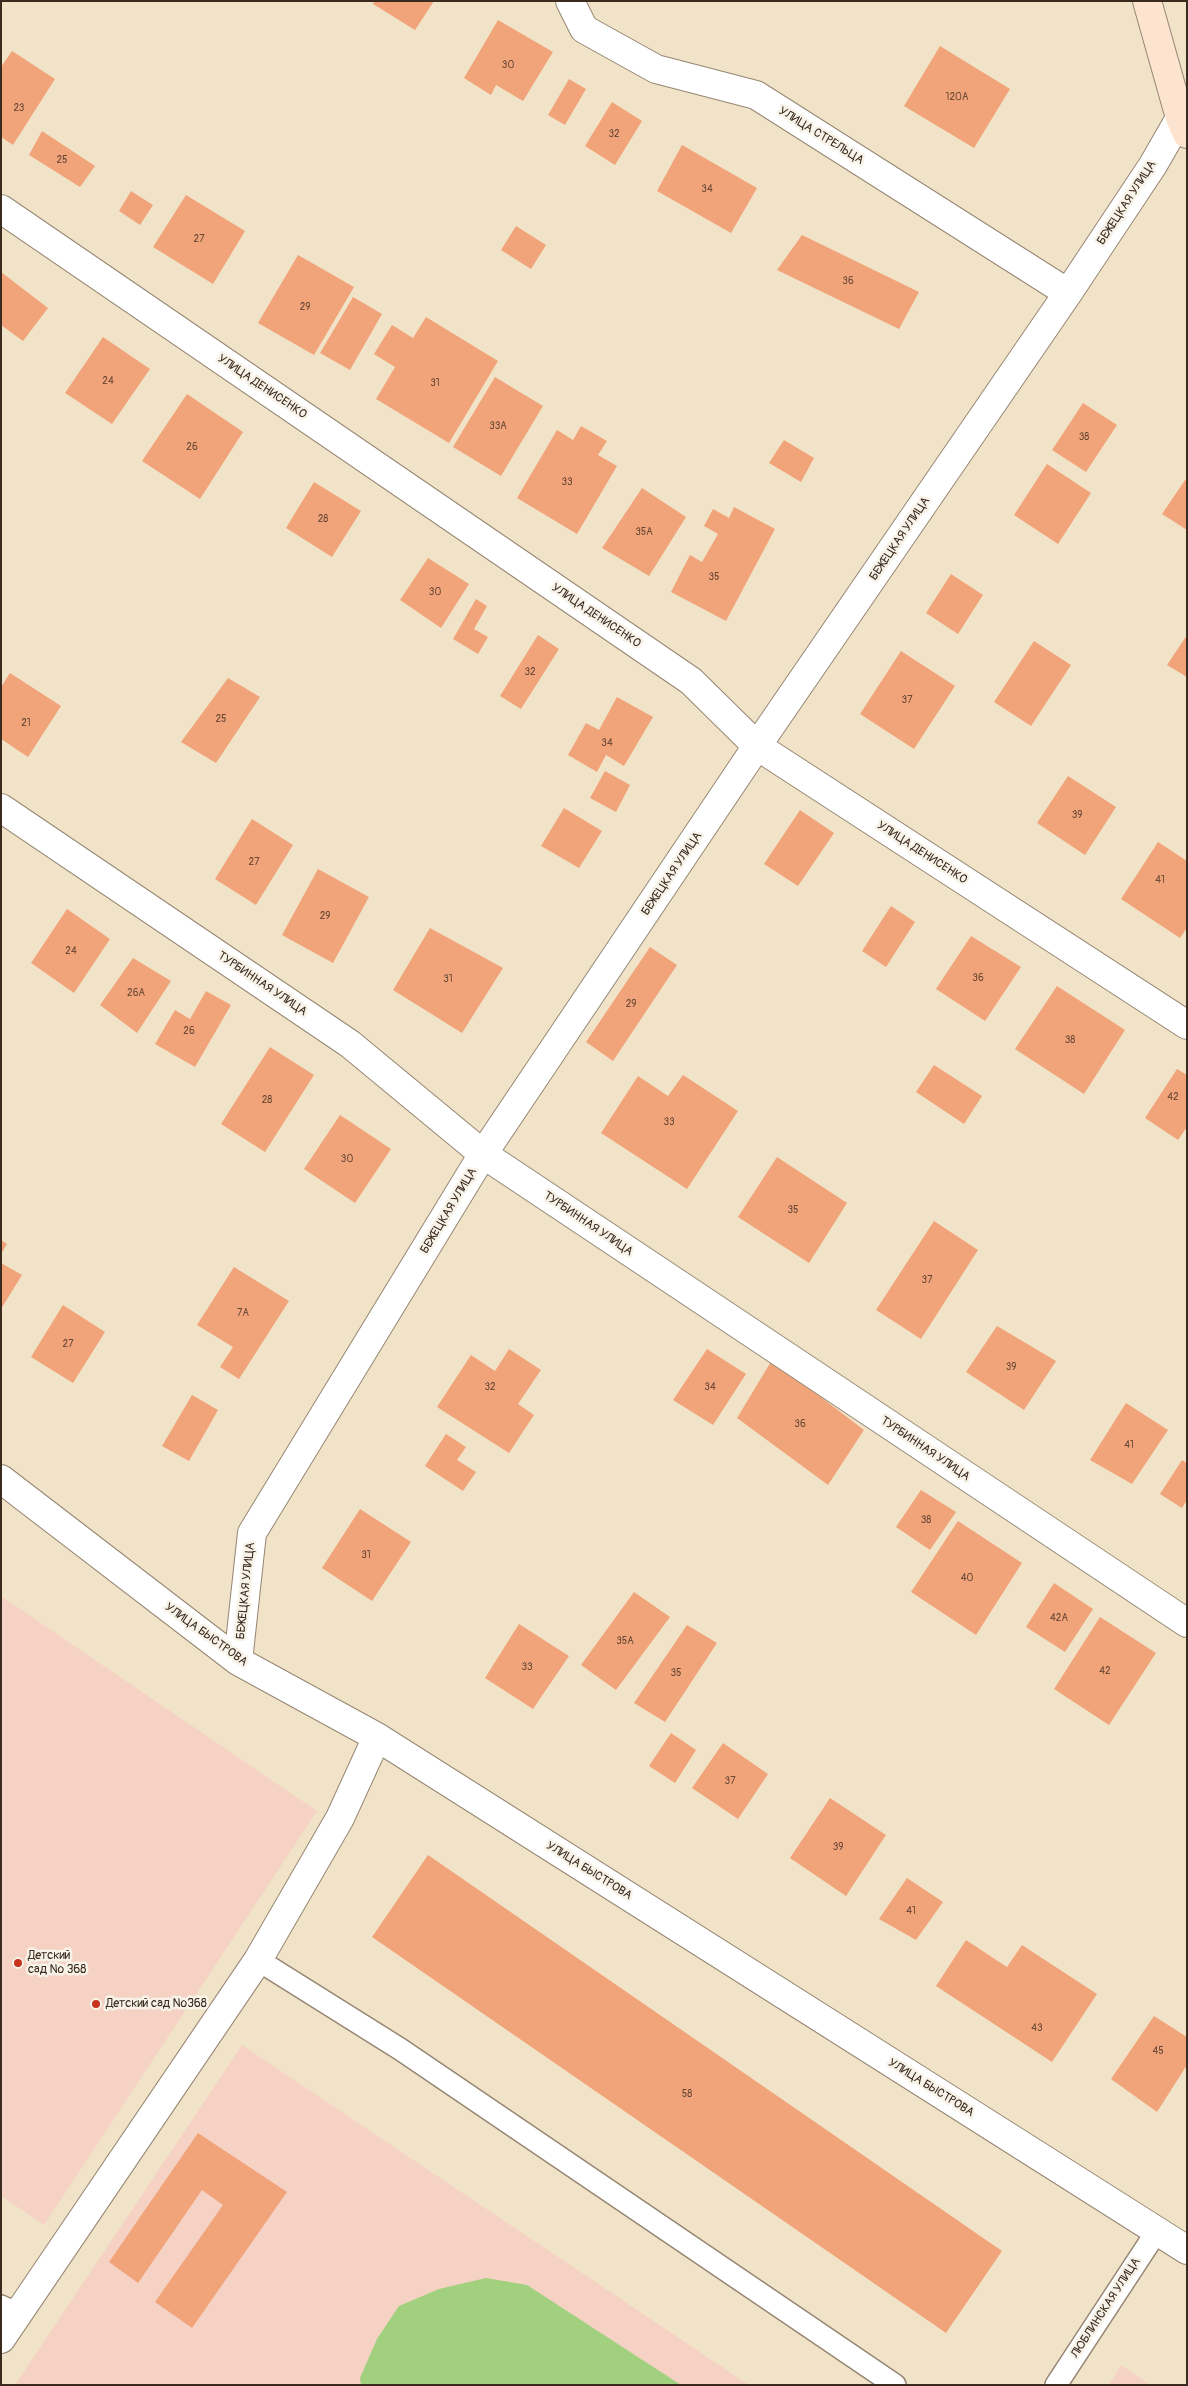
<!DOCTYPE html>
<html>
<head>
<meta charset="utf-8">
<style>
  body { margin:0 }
  #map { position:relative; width:1188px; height:2386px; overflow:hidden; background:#f1e3c8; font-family:Pangolin,sans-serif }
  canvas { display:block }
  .frame { position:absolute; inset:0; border:2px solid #3b2a1e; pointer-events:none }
</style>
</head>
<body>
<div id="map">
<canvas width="1188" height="2386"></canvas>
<div class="frame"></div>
</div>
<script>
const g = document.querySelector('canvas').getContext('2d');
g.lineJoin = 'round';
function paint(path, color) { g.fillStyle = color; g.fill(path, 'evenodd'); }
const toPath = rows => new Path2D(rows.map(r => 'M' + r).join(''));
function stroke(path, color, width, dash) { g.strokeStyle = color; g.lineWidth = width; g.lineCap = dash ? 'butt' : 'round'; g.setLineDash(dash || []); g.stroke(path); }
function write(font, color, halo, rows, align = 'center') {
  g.font = font + ' Pangolin,sans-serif'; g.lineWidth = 5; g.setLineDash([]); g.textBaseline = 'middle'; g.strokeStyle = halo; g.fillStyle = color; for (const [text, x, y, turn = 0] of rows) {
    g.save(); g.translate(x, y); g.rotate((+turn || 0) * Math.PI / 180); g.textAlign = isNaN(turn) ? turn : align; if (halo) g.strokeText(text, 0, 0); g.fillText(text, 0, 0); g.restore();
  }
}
paint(toPath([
  [1,1596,317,1811,44,2225,1,2196],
  [242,2045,749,2385,15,2385],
  [1121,2365,1151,2385,1109,2385]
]), '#f5d2c3');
paint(toPath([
  [486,2278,527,2285,681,2385,361,2385,360,2378,377,2339,399,2306,439,2289]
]), '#a1d17f');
paint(toPath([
  [374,1,434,1,415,30,373,4],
  [498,20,553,52,523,101,496,85,491,95,464,78],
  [940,46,1010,89,974,148,904,106],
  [12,51,55,79,13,145,1,137,1,67],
  [569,79,586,89,565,125,548,115],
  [612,102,642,121,615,165,585,146],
  [42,131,95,166,80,187,29,155],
  [682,145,757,188,731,233,657,191],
  [131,191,153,205,140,225,119,211],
  [186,195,245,231,213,284,153,247],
  [516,226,546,245,531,269,501,250],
  [802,235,919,292,899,329,777,270],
  [298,255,354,287,314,355,258,323],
  [1,272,48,308,23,341,1,325],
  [353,297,382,314,350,370,320,353],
  [426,317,498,361,449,443,376,399,395,367,374,354,392,325,413,338],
  [103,337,150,369,112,424,65,393],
  [495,377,543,406,501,476,453,447],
  [187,394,243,432,200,499,142,461],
  [1083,403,1117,425,1086,472,1052,450],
  [581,426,607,441,598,455,617,466,577,534,517,498,557,430,573,440],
  [784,440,814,458,801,482,769,463],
  [1047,464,1091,493,1058,544,1014,515],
  [1185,480,1187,481,1187,530,1162,514],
  [314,482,361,511,332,557,286,528],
  [642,488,686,517,649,576,602,548],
  [734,507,775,529,726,621,671,592,690,555,702,562,718,534,704,526,713,509,729,518],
  [428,558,469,584,441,628,400,600],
  [951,574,983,595,958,634,926,613],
  [476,599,487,606,474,629,488,637,478,654,453,639],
  [538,635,559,649,521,709,500,696],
  [1187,635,1187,677,1167,665],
  [1034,641,1071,665,1031,726,994,702],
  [901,651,955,686,914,749,860,714],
  [10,673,61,706,28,757,1,739,1,687],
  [228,678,260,697,216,763,181,742],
  [617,697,653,717,624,766,606,755,597,772,568,755,586,723,599,730],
  [605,771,630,785,616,812,590,798],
  [1068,776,1116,807,1085,855,1037,823],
  [564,808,602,831,579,868,541,846],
  [800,810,834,833,798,886,764,864],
  [252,819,293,845,256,905,215,879],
  [1158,842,1187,861,1187,928,1180,938,1121,899],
  [318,869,369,897,333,963,282,935],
  [891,906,915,922,886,967,862,951],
  [67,909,110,939,74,993,31,963],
  [430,928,503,968,462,1033,393,990],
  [971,936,1021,967,985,1021,936,989],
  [650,947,677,965,613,1061,586,1042],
  [133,958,171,981,137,1033,100,1005],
  [1057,986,1125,1030,1084,1094,1015,1049],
  [206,991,231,1005,195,1067,155,1044,175,1010,190,1019],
  [270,1047,314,1075,265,1152,221,1124],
  [934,1065,982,1096,964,1124,916,1092],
  [1177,1069,1187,1075,1187,1127,1178,1140,1145,1118],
  [683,1075,738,1111,687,1189,601,1133,638,1076,668,1096],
  [340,1115,391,1149,355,1203,304,1169],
  [777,1157,847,1203,809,1263,738,1217],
  [934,1221,978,1250,921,1339,876,1310],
  [1,1240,7,1244,1,1254],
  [1,1263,22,1275,1,1309],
  [234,1267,289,1301,239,1379,220,1367,233,1347,197,1325],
  [63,1305,105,1332,73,1383,31,1357],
  [997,1326,1056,1361,1024,1410,966,1372],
  [509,1349,541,1370,518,1404,534,1415,509,1453,437,1407,471,1355,495,1371],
  [707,1349,746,1374,713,1425,673,1400],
  [772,1360,864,1430,828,1485,737,1418],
  [192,1395,218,1410,189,1461,162,1446],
  [1126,1403,1168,1430,1132,1484,1090,1460],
  [446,1434,466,1447,457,1460,476,1472,463,1491,425,1466],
  [1182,1460,1187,1463,1187,1500,1182,1508,1160,1494],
  [921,1490,956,1512,930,1550,896,1527],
  [360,1509,411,1542,372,1601,322,1568],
  [958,1521,1022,1563,976,1635,911,1592],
  [1054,1583,1093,1609,1065,1652,1026,1627],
  [634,1592,670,1617,616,1690,581,1665],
  [1100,1617,1156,1653,1109,1725,1054,1689],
  [519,1624,569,1656,533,1709,485,1678],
  [687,1625,717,1643,665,1722,634,1703],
  [671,1733,696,1750,675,1783,649,1766],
  [723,1743,768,1774,738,1819,692,1788],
  [830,1798,886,1835,846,1896,790,1858],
  [428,1855,1002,2251,946,2333,372,1937],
  [907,1878,943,1902,916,1940,879,1919],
  [966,1940,1007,1967,1022,1945,1097,1994,1052,2062,936,1986],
  [1154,2016,1187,2037,1187,2065,1157,2112,1111,2079],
  [198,2133,287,2192,192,2328,155,2302,223,2205,202,2190,138,2283,109,2262]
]), '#f1a47a');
const lane = toPath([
  [258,1960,400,2049,895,2385],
  [1,2306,18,2314],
  [1056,2385,1157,2231]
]);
const street = toPath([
  [570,1,584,29,656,69,756,95,1068,293],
  [1,209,691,681,757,746,1187,1025],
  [1,808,350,1044,483,1154,1187,1623],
  [1,1479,238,1661,377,1737,1187,2250],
  [238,1661,252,1533,483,1154,757,746,1068,293,1153,165,1180,118],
  [1,2339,258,1960,340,1818,377,1737]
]);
const secondary = toPath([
  [1147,1,1180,118,1187,134]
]);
stroke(lane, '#968673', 24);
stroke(street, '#968673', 30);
stroke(secondary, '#968673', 30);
stroke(lane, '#fff', 21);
stroke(street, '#fff', 28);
stroke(secondary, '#fde4d0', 28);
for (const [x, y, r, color] of [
  [18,1963,5,"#c8321e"],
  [96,2004,5,"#c8321e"]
]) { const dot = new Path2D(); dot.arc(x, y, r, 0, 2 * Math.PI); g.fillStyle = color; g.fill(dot); stroke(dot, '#f7f3e8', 2); }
write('10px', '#684835', null, [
  ["30",508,65],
  ["120А",957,97],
  ["23",19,108],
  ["32",614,134],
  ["25",62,160],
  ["34",707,189],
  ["27",199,239],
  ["36",848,281],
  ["29",305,307],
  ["24",108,381],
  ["31",435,383],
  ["33А",498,426],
  ["38",1084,437],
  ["26",192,447],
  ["33",567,482],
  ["28",323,519],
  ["35А",644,532],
  ["35",714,577],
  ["30",435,592],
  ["32",530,672],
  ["37",907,700],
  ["25",221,719],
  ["21",26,723],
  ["34",607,743],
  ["39",1077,815],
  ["27",254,862],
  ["41",1160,880],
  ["29",325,916],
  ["24",71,951],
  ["36",978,978],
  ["31",448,979],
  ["26А",136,993],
  ["29",631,1004],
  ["26",189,1031],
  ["38",1070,1040],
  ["42",1173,1097],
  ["28",267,1100],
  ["33",669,1122],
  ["30",347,1159],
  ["35",793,1210],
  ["37",927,1280],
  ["7А",243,1313],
  ["27",68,1344],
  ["39",1011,1367],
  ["32",490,1387],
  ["34",710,1387],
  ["36",800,1424],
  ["41",1129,1445],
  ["38",926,1520],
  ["31",366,1555],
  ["40",967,1578],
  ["42А",1059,1618],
  ["35А",625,1641],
  ["33",527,1667],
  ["42",1105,1671],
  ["35",676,1673],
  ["37",730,1781],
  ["39",838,1847],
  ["41",911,1911],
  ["43",1037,2028],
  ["45",1158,2051],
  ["58",687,2094]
]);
write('12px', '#3b2a1e', '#f7f3e8', [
  ["УЛИЦА СТРЕЛЬЦА",821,136,32],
  ["БЕЖЕЦКАЯ УЛИЦА",1127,203,-57],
  ["УЛИЦА ДЕНИСЕНКО",262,387,34],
  ["БЕЖЕЦКАЯ УЛИЦА",900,539,-56],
  ["УЛИЦА ДЕНИСЕНКО",596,616,34],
  ["УЛИЦА ДЕНИСЕНКО",922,853,33],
  ["БЕЖЕЦКАЯ УЛИЦА",672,874,-56],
  ["ТУРБИННАЯ УЛИЦА",262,984,34],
  ["БЕЖЕЦКАЯ УЛИЦА",449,1211,-59],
  ["ТУРБИННАЯ УЛИЦА",588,1224,34],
  ["ТУРБИННАЯ УЛИЦА",925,1449,34],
  ["БЕЖЕЦКАЯ УЛИЦА",246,1591,-84],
  ["УЛИЦА БЫСТРОВА",206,1635,36],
  ["УЛИЦА БЫСТРОВА",589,1871,32],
  ["УЛИЦА БЫСТРОВА",931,2088,32],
  ["ЛЮБЛИНСКАЯ УЛИЦА",1106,2308,-57]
]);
write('12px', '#3b2a1e', '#f7f3e8', [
  ["Детский",28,1956],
  ["сад № 368",28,1970],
  ["Детский сад №368",106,2004]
], 'left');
</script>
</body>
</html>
